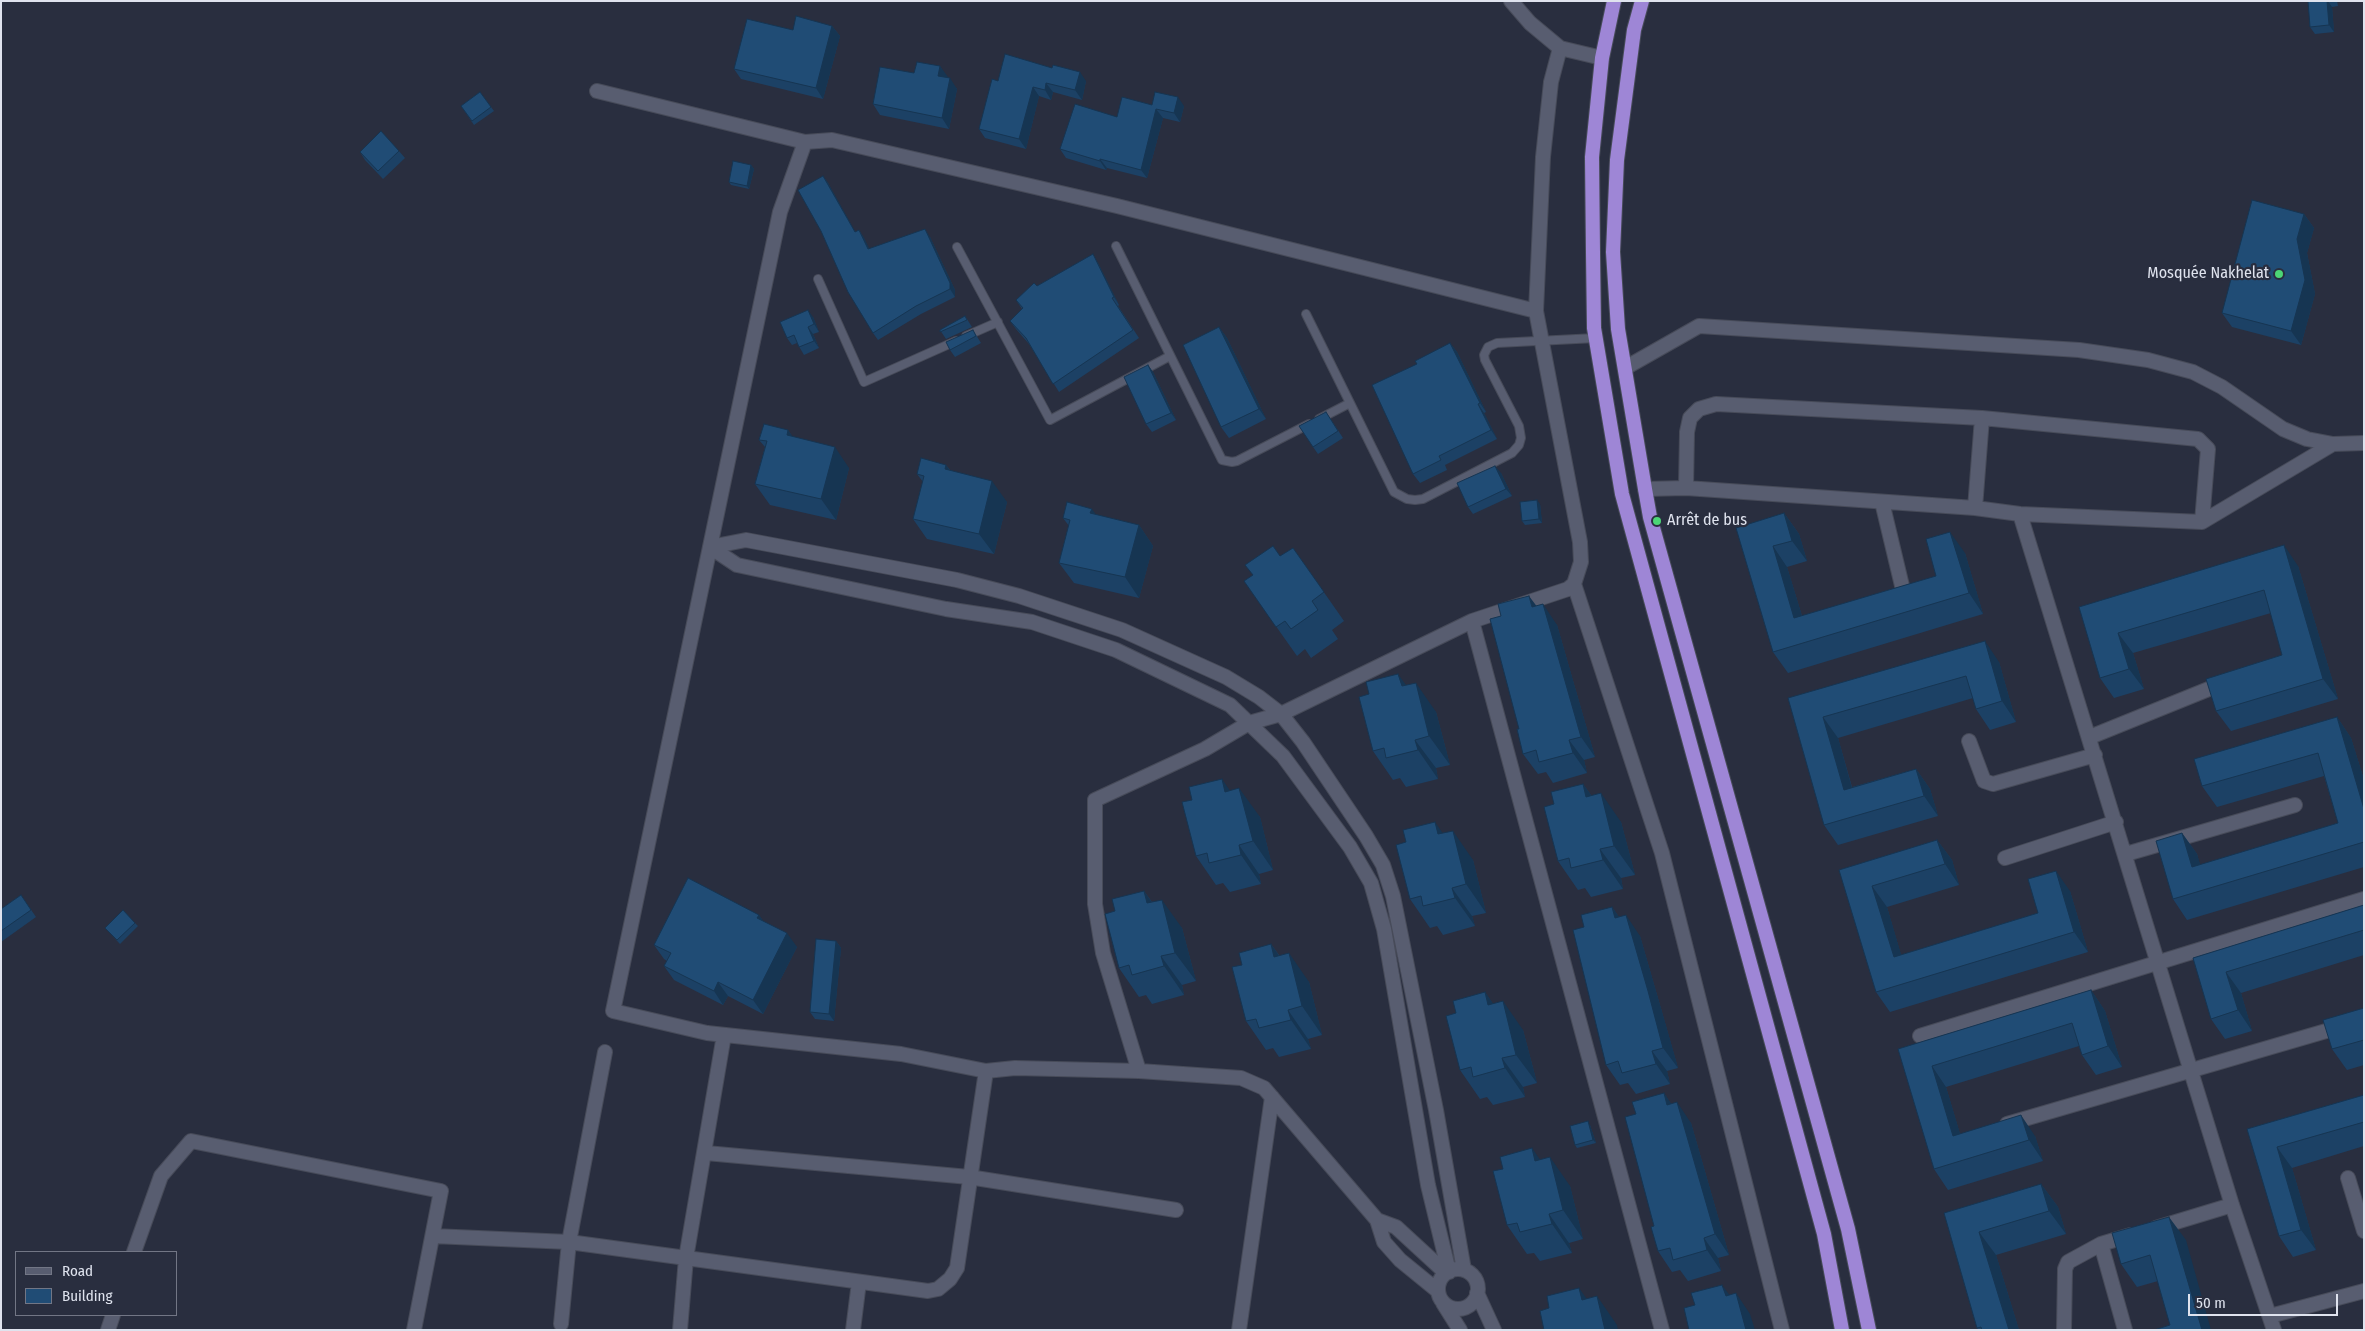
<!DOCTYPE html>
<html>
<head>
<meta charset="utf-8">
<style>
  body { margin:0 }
  #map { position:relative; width:2365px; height:1331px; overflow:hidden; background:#292e3f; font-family:"Fira Sans Condensed",sans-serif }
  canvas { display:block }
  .frame { position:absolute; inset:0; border:2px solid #dfe3ee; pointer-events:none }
  .legend { position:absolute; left:15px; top:1251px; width:162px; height:65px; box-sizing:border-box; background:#292e3f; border:1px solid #727685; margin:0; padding:6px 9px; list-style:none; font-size:15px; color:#dfe3ee }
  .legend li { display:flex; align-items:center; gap:10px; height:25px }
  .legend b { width:25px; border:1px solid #727685 }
  .scale { position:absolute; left:2188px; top:1294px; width:150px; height:22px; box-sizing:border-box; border:2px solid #dfe3ee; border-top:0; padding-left:6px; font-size:15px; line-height:18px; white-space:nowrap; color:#dfe3ee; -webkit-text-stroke:4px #292e3f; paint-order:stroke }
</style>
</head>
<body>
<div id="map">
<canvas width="2365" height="1331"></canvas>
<div class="frame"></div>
<ul class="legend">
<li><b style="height:6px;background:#585d70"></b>Road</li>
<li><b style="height:14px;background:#204c75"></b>Building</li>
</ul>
<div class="scale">50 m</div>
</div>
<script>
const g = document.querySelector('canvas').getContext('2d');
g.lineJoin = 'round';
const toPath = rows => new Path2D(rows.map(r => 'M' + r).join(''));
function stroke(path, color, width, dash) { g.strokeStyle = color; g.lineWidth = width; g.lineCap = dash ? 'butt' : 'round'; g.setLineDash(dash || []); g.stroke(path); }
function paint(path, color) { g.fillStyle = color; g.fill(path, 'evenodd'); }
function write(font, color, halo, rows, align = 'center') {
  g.font = font + ' "Fira Sans Condensed",sans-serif'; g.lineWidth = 4.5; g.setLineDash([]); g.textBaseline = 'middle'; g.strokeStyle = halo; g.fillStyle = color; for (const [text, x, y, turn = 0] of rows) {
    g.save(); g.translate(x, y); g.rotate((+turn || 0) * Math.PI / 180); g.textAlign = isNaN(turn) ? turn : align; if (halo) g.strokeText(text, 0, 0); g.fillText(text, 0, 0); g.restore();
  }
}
const service = toPath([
  [1116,246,1222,460,1232,462,1237,461,1309,424],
  [957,247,1050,420,1170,356],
  [818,279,864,382,956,341],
  [1306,314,1394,492,1407,499,1415,500,1423,499,1512,453,1519,445,1521,438,1519,426,1485,360,1484,355,1488,347,1497,343,1596,338],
  [966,336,998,322],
  [1319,419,1350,403]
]);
const minor = toPath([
  [1511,1,1530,23,1560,48,1551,82,1543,157,1536,311],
  [1560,48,1602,58],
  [597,91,805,142,832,140,1117,206,1536,311,1580,542,1581,562,1574,584,1568,589,1472,621,1281,714,1249,723,1205,749,1095,800,1095,904,1103,953,1139,1071],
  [805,142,780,212,613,1011,707,1033,901,1054,986,1071],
  [1625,368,1699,326,2079,350,2148,360,2193,372,2222,387,2283,429,2307,439,2333,444,2364,443],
  [1686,488,1687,432,1690,418,1699,409,1716,404,1982,418,2198,439,2208,449,2202,522],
  [1645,489,1686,488,1975,508,2020,514,2202,522,2333,444],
  [1882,502,1903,590],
  [1975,508,1982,418],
  [2020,514,2232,1205,2274,1330],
  [1574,584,1662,853,1782,1330],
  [1472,621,1662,1330],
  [2090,737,2226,682],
  [1969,741,1984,781,1993,784,2095,755],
  [2126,854,2295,805],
  [2005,858,2116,822],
  [1920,1036,2364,899],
  [2007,1124,2364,1020],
  [706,1153,969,1177,1176,1210],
  [2348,1178,2364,1231],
  [1377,1220,1396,1227,1446,1273],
  [2156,1228,2232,1205],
  [433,1236,569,1242,928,1291,938,1289,950,1279,957,1268,986,1071,1015,1068,1139,1071,1241,1078,1264,1088,1377,1220,1384,1242,1400,1260,1438,1291],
  [2101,1244,2125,1330],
  [134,1252,161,1176,191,1141,441,1191,414,1330],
  '1438 1289a20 20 0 1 1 40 0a20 20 0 1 1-40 0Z',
  [1449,1272,1428,1185,1384,929,1371,883,1350,847,1283,756,1230,705,1116,650,1032,622,946,609,737,565,710,547,746,540,957,580,1019,596,1122,630,1226,677,1259,697,1281,714,1303,742,1366,836,1383,865,1393,896,1436,1110,1464,1270],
  [1477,1293,1494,1330],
  [1443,1303,1460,1330],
  [2270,1316,2364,1291],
  [561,1324,569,1242,605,1052],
  [108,1330,113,1315],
  [680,1330,686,1258,724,1035],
  [853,1330,859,1282],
  [1239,1330,1272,1097],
  [2064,1330,2065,1269,2068,1262,2101,1244,2131,1235]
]);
const trunk = toPath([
  [1614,1,1602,58,1592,157,1593,253,1594,328,1622,494,1824,1234,1842,1330],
  [1642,1,1634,30,1617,160,1613,252,1618,329,1645,489,1650,517,1848,1229,1869,1330]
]);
stroke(service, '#474b59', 10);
stroke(minor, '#474b59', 16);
stroke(trunk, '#474b59', 16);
stroke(service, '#585d70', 8);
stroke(minor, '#585d70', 14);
stroke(trunk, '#9e86d6', 14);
paint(toPath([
  [2308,1,2337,1,2338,6,2332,7,2334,32,2315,34,2310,27],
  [832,26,840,36,823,99,741,79,734,69,793,30],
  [940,66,947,78,957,89,949,129,880,115,873,104,914,73],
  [998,81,1086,81,1082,100,1053,92,1051,100,1039,96,1026,149,985,138,979,129],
  [480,92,494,111,474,125,461,106],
  [1152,105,1184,106,1180,122,1163,118,1147,178,1107,168,1106,170,1066,158,1060,149,1117,117],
  [399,151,405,158,383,179,365,160,360,152],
  [751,165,754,169,749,189,731,185,729,182],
  [823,176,828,183,855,232,859,230,864,238,869,249,930,237,955,290,955,297,921,314,878,340,873,333],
  [2304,214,2314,228,2307,253,2315,294,2301,345,2232,327,2222,313],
  [1098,263,1119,305,1118,306,1139,338,1059,392,1029,344,1016,329,1010,321,1022,309,1016,300,1037,286],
  [965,316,972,327,946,339,940,330],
  [813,317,819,332,813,334,819,348,804,355,797,343,792,345,787,338],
  [1219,327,1227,338,1266,419,1229,438,1221,427],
  [973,330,981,343,955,357,950,350],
  [1450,343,1457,352,1486,412,1484,413,1497,439,1445,465,1447,470,1420,483,1413,474,1417,364],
  [1148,365,1153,372,1176,420,1152,432,1146,424],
  [1326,412,1343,438,1318,454,1313,447],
  [788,430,792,436,849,468,836,520,770,505,755,484,765,447,759,440],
  [946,465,950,470,1007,502,994,554,927,539,913,519,923,482,917,474],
  [1501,473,1512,496,1473,514,1468,507],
  [1540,504,1542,523,1525,525,1522,521],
  [1784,513,1799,534,1807,561,1787,567,1802,616,1936,576,1965,553,1983,614,1788,673,1773,652,1736,528],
  [1096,515,1139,525,1153,546,1139,598,1074,583,1059,563,1069,526,1063,518],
  [1293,548,1344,621,1332,630,1338,639,1311,658,1305,649,1297,656,1244,581],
  [2298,566,2338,699,2231,731,2216,711,2282,655,2271,613,2133,653,2144,689,2114,698,2100,678,2079,607],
  [1536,606,1557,625,1595,757,1584,760,1587,773,1553,783,1546,772,1538,774,1523,754,1519,729],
  [1999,662,2016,722,1990,730,1976,709,1973,698,1838,738,1852,787,1916,769,1930,789,1938,816,1838,845,1824,825,1788,698],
  [1406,685,1436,712,1450,765,1436,768,1438,779,1406,787,1400,778,1393,780,1373,751],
  [2337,717,2351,738,2364,780,2364,867,2187,920,2173,899,2182,833,2197,854,2200,865,2338,823,2324,776,2217,807,2202,786],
  [1583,784,1591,795,1621,822,1635,875,1621,878,1623,889,1591,897,1585,888,1578,890,1558,861,1554,804],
  [1229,790,1260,817,1273,870,1259,874,1261,884,1230,892,1223,883,1216,885,1196,856],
  [1443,833,1473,860,1486,913,1472,916,1475,926,1443,935,1437,926,1430,928,1410,899],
  [1937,840,1952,860,1959,885,1887,907,1901,955,2038,913,2070,891,2088,952,1890,1012,1876,992,1839,870],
  [1144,891,1152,902,1182,928,1196,981,1182,985,1184,995,1152,1004,1146,995,1139,997,1119,968,1115,911],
  [21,895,36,917,1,942,1,909],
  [2364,905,2364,955,2241,993,2252,1031,2225,1039,2211,1019,2193,958],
  [1612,907,1619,917,1640,936,1662,1012,1678,1068,1667,1071,1670,1084,1636,1094,1628,1083,1620,1085,1606,1065,1584,927],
  [759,915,763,921,797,947,763,1014,728,996,723,1005,674,980,664,966,667,961,664,959,654,945],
  [135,923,138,926,120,944,105,928],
  [836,941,841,948,834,1021,815,1019,810,1012],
  [1271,944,1279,955,1309,982,1322,1035,1308,1039,1311,1049,1279,1057,1273,1048,1266,1050,1246,1021,1242,965],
  [2091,990,2105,1011,2122,1067,2096,1075,2082,1055,2079,1046,1946,1087,1960,1134,2035,1136,2043,1161,1948,1190,1934,1169,1898,1049],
  [1485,992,1493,1004,1523,1030,1537,1083,1523,1087,1525,1097,1493,1105,1487,1097,1480,1099,1460,1070,1456,1013],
  [2364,1008,2364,1065,2347,1070,2332,1049],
  [1664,1093,1671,1104,1691,1123,1729,1255,1718,1258,1721,1271,1688,1281,1680,1270,1672,1272,1658,1251,1636,1114],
  [2364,1095,2364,1146,2292,1168,2316,1250,2293,1257,2279,1236,2247,1129],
  [1590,1125,1596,1143,1577,1148,1575,1145],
  [1540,1160,1570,1186,1583,1239,1569,1243,1572,1253,1540,1261,1534,1253,1527,1254,1507,1225],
  [2041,1184,2058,1207,2066,1234,1996,1255,2019,1330,1979,1330,1977,1328,1944,1213],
  [2186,1240,2170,1325,2158,1281,2137,1287,2121,1264]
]), '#1c4165');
paint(toPath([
  [2327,1,2328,1,2332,7,2334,32,2329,25],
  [832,26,840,36,823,99,816,88],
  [940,66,948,77,946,87,938,76],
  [1080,72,1086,81,1082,100,1075,90],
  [950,78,957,89,949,129,942,118],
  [1046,83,1053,92,1051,100,1045,90],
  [1033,87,1039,96,1026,149,1019,139],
  [1178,97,1184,106,1180,122,1174,113],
  [1156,109,1163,118,1147,178,1141,170],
  [1100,159,1107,168,1106,170,1100,161],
  [751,165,754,169,749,189,747,186],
  [823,176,828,183,860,240,855,232],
  [2304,214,2314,228,2307,253,2315,294,2301,345,2291,331,2297,239],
  [925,229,930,237,955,290,955,297,950,289],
  [859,230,864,238,873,256,868,249],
  [1093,254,1098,263,1119,305,1114,297],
  [808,310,813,317,819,332,814,324],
  [808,327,813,334,819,348,814,341],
  [1219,327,1227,338,1266,419,1259,409],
  [1450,343,1457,352,1486,412,1480,403],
  [1148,365,1153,372,1176,420,1171,413],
  [1478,404,1484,413,1497,439,1491,430],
  [788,430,803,451,787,435],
  [835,447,849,468,836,520,821,499],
  [946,465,960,485,945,469],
  [1495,466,1501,473,1512,496,1506,489],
  [992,481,1007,502,994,554,979,534],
  [1537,500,1540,504,1542,523,1539,519],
  [1092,509,1106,529,1090,513],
  [1784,513,1799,534,1807,561,1792,541],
  [1139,525,1153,546,1139,598,1125,577],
  [1950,532,1965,553,1983,614,1969,593],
  [2284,545,2298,566,2338,699,2323,679],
  [1773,546,1787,567,1809,639,1794,618],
  [1529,596,1544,616,1532,607],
  [1543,604,1557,625,1595,757,1581,737],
  [2118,633,2133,653,2144,689,2129,669],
  [1985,641,1999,662,2016,722,2002,701],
  [1398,674,1419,703,1402,686],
  [1416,683,1436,712,1450,765,1429,736],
  [1823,717,1838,738,1858,810,1844,790],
  [2337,717,2351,738,2364,780,2364,809],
  [1415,740,1436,768,1438,779,1418,750],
  [1569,740,1584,760,1587,773,1573,753],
  [1916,769,1930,789,1938,816,1924,796],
  [1222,779,1242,808,1225,792],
  [1583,784,1604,813,1586,797],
  [1239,788,1260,817,1273,870,1253,841],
  [1601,793,1621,822,1635,875,1614,846],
  [1435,822,1455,851,1438,834],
  [1453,831,1473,860,1486,913,1466,884],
  [2182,833,2197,854,2207,887,2192,867],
  [1937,840,1952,860,1959,885,1945,864],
  [1239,845,1259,874,1261,884,1241,855],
  [1600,849,1621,878,1623,889,1603,860],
  [2056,871,2070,891,2088,952,2074,932],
  [1872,886,1887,907,1908,978,1894,957],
  [1452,888,1472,916,1475,926,1455,898],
  [1144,891,1164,920,1147,903],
  [1162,900,1182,928,1196,981,1175,953],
  [1612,907,1626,927,1615,918],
  [759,915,769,929,757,918],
  [1626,915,1640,936,1662,1012,1678,1068,1663,1048],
  [787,933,797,947,763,1014,753,1000],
  [836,941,841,948,834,1021,829,1014],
  [1271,944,1291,973,1274,957],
  [1289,953,1309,982,1322,1035,1302,1006],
  [1161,956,1182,985,1184,995,1164,966],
  [2226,972,2241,993,2252,1031,2238,1010],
  [718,982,728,996,723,1005,714,991],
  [2091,990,2105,1011,2122,1067,2108,1046],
  [1485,992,1505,1021,1488,1005],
  [1503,1001,1523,1030,1537,1083,1516,1055],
  [1288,1010,1308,1039,1311,1049,1291,1020],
  [1652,1051,1667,1071,1670,1084,1656,1064],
  [1502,1058,1523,1087,1525,1097,1505,1068],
  [1932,1066,1946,1087,1967,1157,1953,1136],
  [1664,1093,1678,1114,1667,1105],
  [1677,1102,1691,1123,1729,1255,1715,1234],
  [2021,1115,2035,1136,2043,1161,2029,1140],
  [1588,1121,1590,1125,1596,1143,1593,1140],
  [2277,1147,2292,1168,2316,1250,2301,1230],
  [1532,1148,1552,1177,1535,1161],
  [1550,1157,1570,1186,1583,1239,1563,1210],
  [2041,1184,2058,1207,2066,1234,2049,1211],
  [1549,1214,1569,1243,1572,1253,1552,1224],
  [2169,1217,2186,1240,2211,1330,2202,1330],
  [1979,1232,1996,1255,2019,1330,2009,1330],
  [1704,1238,1718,1258,1721,1271,1707,1250],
  [1722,1285,1737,1305,1726,1296],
  [1579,1288,1599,1316,1582,1300],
  [1736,1293,1750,1314,1755,1330,1746,1330],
  [1597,1296,1617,1325,1618,1330,1605,1330]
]), '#163552');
const building = toPath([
  [2308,1,2327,1,2329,25,2310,27,2308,1],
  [796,16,832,26,816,88,734,69,747,19,793,30,796,16],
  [1005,54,1052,68,1053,65,1080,72,1075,90,1046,83,1045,90,1033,87,1019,139,979,129,992,79,998,81,1005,54],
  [917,62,940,66,938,76,950,78,942,118,873,104,880,67,914,73,917,62],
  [480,92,491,107,472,121,461,106,480,92],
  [1155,92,1178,97,1174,113,1156,109,1141,170,1100,159,1100,161,1060,149,1075,104,1117,117,1122,97,1152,105,1155,92],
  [381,131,399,151,378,171,360,152,381,131],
  [733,161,751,165,747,186,729,182,733,161],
  [823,176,855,232,859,230,868,249,925,229,950,283,950,289,916,306,873,333,848,292,821,231,798,190,823,176],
  [2252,200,2304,214,2297,239,2305,280,2291,331,2222,313,2252,200],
  [1093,254,1114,297,1112,298,1133,330,1053,384,1026,338,1010,321,1023,308,1016,300,1034,283,1037,286,1093,254],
  [808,310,814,324,808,327,814,341,799,347,794,335,787,338,780,322,808,310],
  [965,316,967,320,940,332,940,330,965,316],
  [1219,327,1259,409,1221,427,1183,345,1219,327],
  [973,330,976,336,950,350,946,342,973,330],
  [1450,343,1480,403,1478,404,1491,430,1439,456,1441,460,1413,474,1372,385,1417,364,1415,361,1450,343],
  [1148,365,1171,413,1146,424,1124,377,1148,365],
  [1326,412,1338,431,1313,447,1299,426,1326,412],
  [764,424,788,430,787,435,835,447,821,499,755,484,767,441,759,440,764,424],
  [921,458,946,465,945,469,992,481,979,534,913,519,924,476,917,474,921,458],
  [1495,466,1506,489,1468,507,1457,483,1495,466],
  [1537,500,1539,519,1522,521,1520,502,1537,500],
  [1067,502,1092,509,1090,513,1139,525,1125,577,1059,563,1070,520,1063,518,1067,502],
  [1784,513,1792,541,1773,546,1794,618,1936,576,1926,539,1950,532,1969,593,1773,652,1736,528,1784,513],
  [2284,545,2323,679,2216,711,2206,679,2282,655,2264,590,2118,633,2129,669,2100,678,2079,607,2284,545],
  [1273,546,1280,556,1293,548,1324,592,1312,601,1318,610,1291,629,1285,621,1276,627,1244,581,1253,575,1245,565,1273,546],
  [1529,596,1532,607,1543,604,1581,737,1569,740,1573,753,1539,762,1536,750,1523,754,1517,729,1519,729,1490,619,1501,616,1498,604,1529,596],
  [1985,641,2002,701,1976,709,1966,676,1823,717,1844,790,1916,769,1924,796,1824,825,1788,698,1985,641],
  [1398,674,1402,686,1416,683,1429,736,1415,740,1418,750,1386,758,1384,748,1373,751,1359,697,1369,694,1366,682,1398,674],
  [2337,717,2364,809,2364,842,2173,899,2156,841,2182,833,2192,867,2338,823,2318,753,2202,786,2194,759,2337,717],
  [1222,779,1225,792,1239,788,1253,841,1239,845,1241,855,1209,863,1207,853,1196,856,1182,802,1192,800,1189,787,1222,779],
  [1583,784,1586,797,1601,793,1614,846,1600,849,1603,860,1571,868,1569,858,1558,861,1544,807,1554,804,1551,792,1583,784],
  [1435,822,1438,834,1453,831,1466,884,1452,888,1455,898,1423,906,1421,896,1410,899,1396,845,1406,842,1403,830,1435,822],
  [1937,840,1945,864,1872,886,1894,957,2038,913,2028,879,2056,871,2074,932,1876,992,1839,870,1937,840],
  [688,878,759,915,757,918,787,933,753,1000,718,982,714,991,664,966,671,953,654,945,688,878],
  [1144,891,1147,903,1162,900,1175,953,1161,956,1164,966,1132,975,1129,965,1119,968,1105,914,1115,911,1112,899,1144,891],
  [21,895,31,910,1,931,1,909,21,895],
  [2364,905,2364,930,2226,972,2238,1010,2211,1019,2193,958,2364,905],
  [1612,907,1615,918,1626,915,1648,991,1663,1048,1652,1051,1656,1064,1622,1073,1618,1061,1606,1065,1573,930,1584,927,1581,915,1612,907],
  [123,910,135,923,117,940,105,928,123,910],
  [816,939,836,941,829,1014,810,1012,816,939],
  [1271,944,1274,957,1289,953,1302,1006,1288,1010,1291,1020,1259,1028,1256,1019,1246,1021,1232,967,1242,965,1239,953,1271,944],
  [2091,990,2108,1046,2082,1055,2072,1023,1932,1066,1953,1136,2021,1115,2029,1140,1934,1169,1898,1049,2091,990],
  [1485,992,1488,1005,1503,1001,1516,1055,1502,1058,1505,1068,1473,1077,1471,1067,1460,1070,1446,1016,1456,1013,1453,1001,1485,992],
  [2364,1008,2364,1040,2332,1049,2323,1020,2364,1008],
  [1664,1093,1667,1105,1677,1102,1715,1234,1704,1238,1707,1250,1673,1260,1670,1248,1658,1251,1651,1227,1654,1226,1625,1117,1636,1114,1632,1102,1664,1093],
  [2364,1095,2364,1122,2277,1147,2301,1230,2279,1236,2247,1129,2364,1095],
  [1588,1121,1593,1140,1575,1145,1570,1126,1588,1121],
  [1532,1148,1535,1161,1550,1157,1563,1210,1549,1214,1552,1224,1520,1232,1517,1223,1507,1225,1493,1171,1503,1169,1500,1157,1532,1148],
  [2041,1184,2049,1211,1979,1232,2009,1330,1982,1330,1981,1327,1977,1328,1944,1213,2041,1184],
  [2169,1217,2202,1330,2154,1330,2170,1325,2150,1255,2121,1264,2112,1233,2169,1217],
  [1722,1285,1726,1296,1736,1293,1746,1330,1689,1330,1684,1308,1695,1305,1691,1293,1722,1285],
  [1579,1288,1582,1300,1597,1296,1605,1330,1544,1330,1540,1311,1549,1308,1547,1296,1579,1288]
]);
paint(building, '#204c75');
stroke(building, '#163552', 1);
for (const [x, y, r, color] of [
  [2279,274,5,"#4cd676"],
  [1657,521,5,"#4cd676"]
]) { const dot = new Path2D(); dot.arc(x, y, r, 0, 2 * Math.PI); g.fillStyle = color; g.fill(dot); stroke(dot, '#292e3f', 2); }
write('16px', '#dfe3ee', '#292e3f', [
  ["Mosquée Nakhelat",2269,274],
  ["Arrêt de bus",1667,521,"left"]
], 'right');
</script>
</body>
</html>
